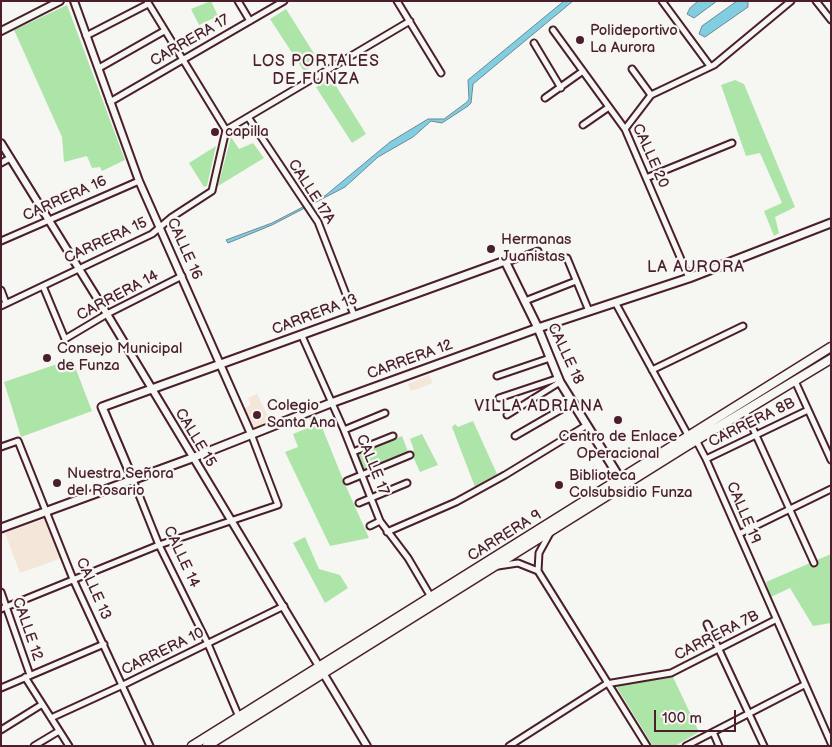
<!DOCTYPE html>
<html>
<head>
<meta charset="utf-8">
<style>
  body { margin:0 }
  #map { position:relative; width:832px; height:747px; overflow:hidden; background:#f6f6f2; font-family:"Balsamiq Sans",sans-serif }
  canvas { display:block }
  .frame { position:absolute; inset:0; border:2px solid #4a1f2b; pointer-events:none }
  .scale { position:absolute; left:654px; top:710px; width:82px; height:22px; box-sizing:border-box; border:2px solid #4a1f2b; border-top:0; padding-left:6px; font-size:15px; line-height:18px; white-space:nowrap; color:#4a1f2b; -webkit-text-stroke:4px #f6f6f2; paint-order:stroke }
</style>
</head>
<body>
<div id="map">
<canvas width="832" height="747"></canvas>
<div class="frame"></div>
<div class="scale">100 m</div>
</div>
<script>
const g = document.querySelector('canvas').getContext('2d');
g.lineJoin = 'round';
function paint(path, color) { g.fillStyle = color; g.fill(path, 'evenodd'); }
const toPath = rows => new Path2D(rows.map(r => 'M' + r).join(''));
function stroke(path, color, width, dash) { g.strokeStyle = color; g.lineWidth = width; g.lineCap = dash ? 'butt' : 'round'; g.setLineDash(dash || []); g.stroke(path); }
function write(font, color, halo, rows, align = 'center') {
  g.font = font + ' "Balsamiq Sans",sans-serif'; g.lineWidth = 4.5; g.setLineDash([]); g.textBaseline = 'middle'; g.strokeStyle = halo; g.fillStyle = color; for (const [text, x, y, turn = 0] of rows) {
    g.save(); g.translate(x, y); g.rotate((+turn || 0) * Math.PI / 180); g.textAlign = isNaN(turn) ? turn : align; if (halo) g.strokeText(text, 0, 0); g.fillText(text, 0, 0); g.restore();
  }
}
paint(toPath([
  [429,375,433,383,411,391,408,384],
  [257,394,271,422,253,430,243,409,251,405,248,398],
  [47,518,62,558,20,573,5,533]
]), '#f4e6d9');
paint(toPath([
  [211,1,218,16,199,25,191,9],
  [67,5,125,160,102,171,100,167,92,168,87,156,64,162,62,137,14,30],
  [286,9,320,63,304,71,270,19],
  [331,78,366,134,352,143,316,87],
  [735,80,744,84,795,207,775,217,779,233,774,236,764,211,782,203,760,153,746,156,721,85],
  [231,137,239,149,253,143,264,158,218,186],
  [216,146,207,186,204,187,189,163],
  [72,359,92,411,21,437,4,382],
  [317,415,344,482,369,538,330,546,285,452,298,447,293,434,313,426,309,418],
  [473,421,497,474,475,487,452,427,455,424,458,427],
  [422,434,438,465,420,472,411,452,414,450,410,439],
  [402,436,409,454,364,471,357,454],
  [305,537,319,569,340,575,348,588,325,603,293,543],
  [831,554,831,623,813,626,790,588,771,597,766,582],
  [673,677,699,732,675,746,653,746,616,686]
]), '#ade5a8');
const water = toPath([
  [564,1,573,1,473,84,471,103,468,106,442,123,431,121,413,137,378,157,345,187,272,225,228,243,226,240,272,223,326,195,390,142,428,119,444,119,467,102,469,99,468,80,564,1],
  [698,1,717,1,694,18,687,14,690,8,698,1],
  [737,1,748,1,748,7,705,37,699,34,702,26,737,1]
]);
paint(water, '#82cee1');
stroke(water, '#6c8898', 1);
const minor = toPath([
  [147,1,226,130],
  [238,1,250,21],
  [397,1,441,73],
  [662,1,710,66],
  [816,1,831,20],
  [553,30,625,129,689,278],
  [86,36,148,4],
  [534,43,561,88],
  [99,68,164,31],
  [632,69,651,95],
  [545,98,583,71],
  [110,102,284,1],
  [248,117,318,222,354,315],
  [583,125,609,107],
  [625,129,651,95,714,65,791,1],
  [226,130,410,21],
  [1,163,10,158],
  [646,178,732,143],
  [1,241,139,181],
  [567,258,589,311],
  [507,262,538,251],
  [43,286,65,339,107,314,182,276],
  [1,290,6,303],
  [525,301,576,281],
  [615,302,689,437,696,440,706,459,831,743],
  [1,306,152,234,172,217,212,191,226,130],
  [302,336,344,430,380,521,408,558,431,597],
  [652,370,743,326],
  [497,376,550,358],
  [795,381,831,460],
  [499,398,559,378],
  [745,411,814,563],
  [507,415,560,382],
  [344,430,385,413],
  [515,436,574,402],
  [1,447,18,441,73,579,150,746],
  [353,452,393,436],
  [706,459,808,410],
  [133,480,159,545,208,644,239,717],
  [347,481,410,455],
  [359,503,407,483],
  [370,526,380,521],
  [387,532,456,502,505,475,587,425],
  [739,534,831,489],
  [498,566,518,563,538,571,647,746],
  [538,571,539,553,550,533],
  [1,592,30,675],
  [1,609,159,545,278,505,251,434],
  [707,624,764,746],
  [25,677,69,746],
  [1,688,104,644],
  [51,718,123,685,284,606],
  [1,730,41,705],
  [713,732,719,746],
  [34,746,59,731],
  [509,746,606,684,671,673,775,620],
  [686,746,804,685]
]);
const tertiary = toPath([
  [74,1,139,181,251,434],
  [1,31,60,1],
  [1,143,107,314,367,746]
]);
const secondary = toPath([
  [133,480,102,407,505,261,538,328,560,382,621,480],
  [1,528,192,458,331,403,538,328,689,278,831,223]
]);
const primary = toPath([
  [192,746,831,347],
  [207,746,685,447,831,359]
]);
stroke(minor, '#4a1f2b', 9);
stroke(tertiary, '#4a1f2b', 10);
stroke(secondary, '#4a1f2b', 11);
stroke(primary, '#4a1f2b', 11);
stroke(minor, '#f6f6f2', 5);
stroke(tertiary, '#f6f6f2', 6);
stroke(secondary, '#f6f6f2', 7);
stroke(primary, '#f6f6f2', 8);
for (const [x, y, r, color] of [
  [580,40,5,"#4a1f2b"],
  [215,132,5,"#4a1f2b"],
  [491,249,5,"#4a1f2b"],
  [47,358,5,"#4a1f2b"],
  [257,415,5,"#4a1f2b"],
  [618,420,5,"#4a1f2b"],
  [57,483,5,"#4a1f2b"],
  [559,485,5,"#4a1f2b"]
]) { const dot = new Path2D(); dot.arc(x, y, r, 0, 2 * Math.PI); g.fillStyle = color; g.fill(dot); stroke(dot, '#f6f6f2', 2); }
write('15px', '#4a1f2b', '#f6f6f2', [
  ["Polideportivo",590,31],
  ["La Aurora",590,48],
  ["capilla",225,132],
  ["Hermanas",501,240],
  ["Juanistas",501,257],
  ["Consejo Municipal",57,349],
  ["de Funza",57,366],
  ["Colegio",267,406],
  ["Santa Ana",267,423],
  ["Centro de Enlace",618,437,"center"],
  ["Operacional",618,454,"center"],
  ["Nuestra Señora",67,474],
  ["del Rosario",67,491],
  ["Biblioteca",569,476],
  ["Colsubsidio Funza",569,493]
], 'left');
write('15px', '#4a1f2b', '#f6f6f2', [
  ["CARRERA 17",190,41,-30],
  ["CALLE 20",650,156,66],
  ["CALLE 17A",311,192,57],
  ["CARRERA 16",65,199,-24],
  ["CARRERA 15",106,241,-25],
  ["CALLE 16",184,249,66],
  ["CARRERA 14",118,296,-28],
  ["CARRERA 13",315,315,-21],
  ["CALLE 18",565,354,65],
  ["CARRERA 12",410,360,-20],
  ["CARRERA 8B",752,423,-26],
  ["CALLE 15",195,438,59],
  ["CALLE 17",372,465,68],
  ["CALLE 19",743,513,67],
  ["CARRERA 9",505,536,-32],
  ["CALLE 14",181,557,65],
  ["CALLE 13",93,589,66],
  ["CALLE 12",27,629,71],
  ["CARRERA 7B",717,636,-27],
  ["CARRERA 10",163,652,-26]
]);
g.letterSpacing = '1px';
write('16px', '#4a1f2b', '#f6f6f2', [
  ["LOS PORTALES",316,62],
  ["DE FUNZA",316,80],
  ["LA AURORA",696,268],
  ["VILLA ADRIANA",539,407]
]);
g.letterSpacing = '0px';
</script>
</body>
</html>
